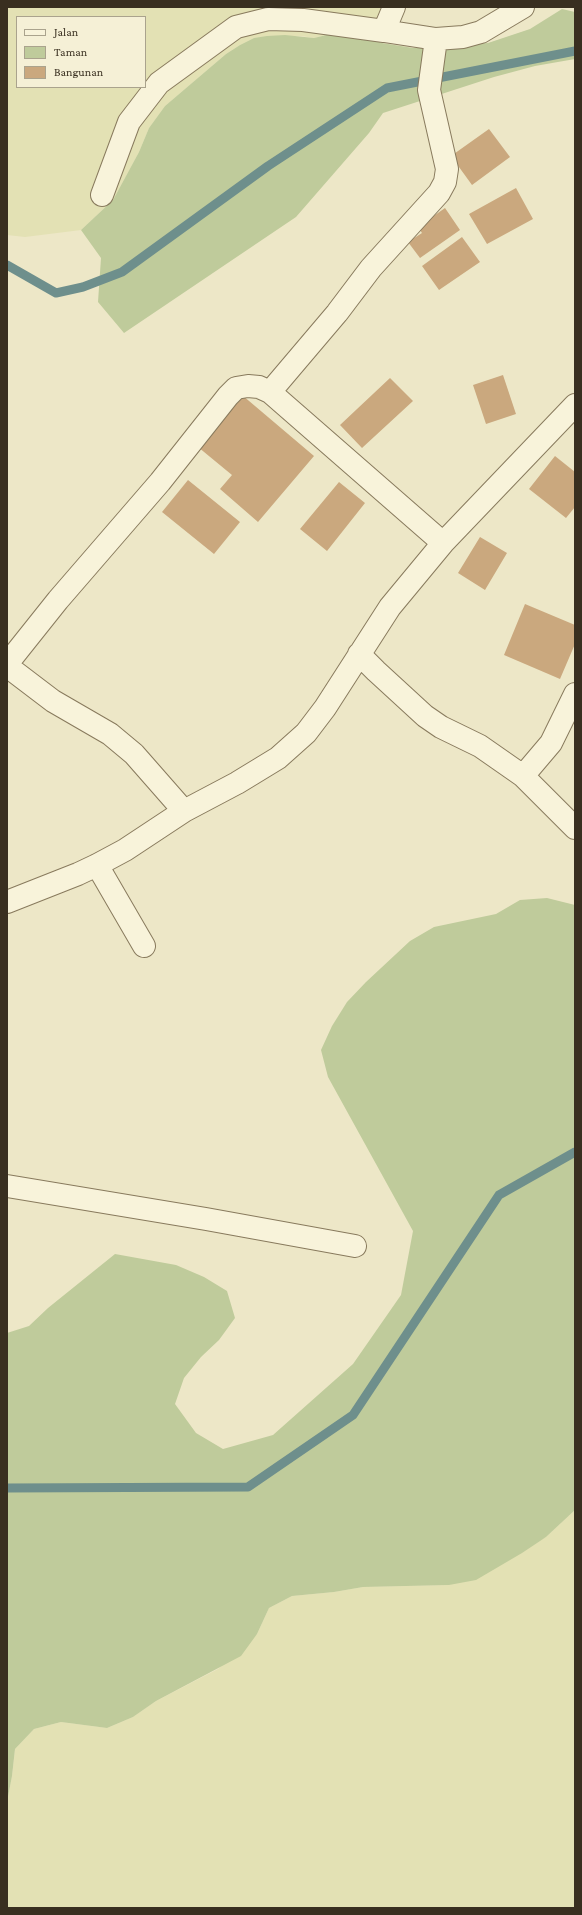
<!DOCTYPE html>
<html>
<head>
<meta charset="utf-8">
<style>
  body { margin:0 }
  #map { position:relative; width:582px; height:1915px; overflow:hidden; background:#ede7c7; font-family:"Crimson Pro",serif }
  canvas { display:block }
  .frame { position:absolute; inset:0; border:8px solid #392f20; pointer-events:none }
  .legend { position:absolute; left:16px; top:16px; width:130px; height:72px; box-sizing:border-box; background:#f5f0d6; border:1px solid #aaa38d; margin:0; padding:5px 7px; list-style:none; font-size:12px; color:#392f20 }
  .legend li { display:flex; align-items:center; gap:8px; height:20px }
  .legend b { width:20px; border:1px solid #aaa38d }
</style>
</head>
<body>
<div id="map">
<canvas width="582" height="1915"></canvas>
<div class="frame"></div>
<ul class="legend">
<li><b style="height:5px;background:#f8f3da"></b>Jalan</li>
<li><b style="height:11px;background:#bfcb9b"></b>Taman</li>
<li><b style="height:11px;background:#caa87e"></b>Bangunan</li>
</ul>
</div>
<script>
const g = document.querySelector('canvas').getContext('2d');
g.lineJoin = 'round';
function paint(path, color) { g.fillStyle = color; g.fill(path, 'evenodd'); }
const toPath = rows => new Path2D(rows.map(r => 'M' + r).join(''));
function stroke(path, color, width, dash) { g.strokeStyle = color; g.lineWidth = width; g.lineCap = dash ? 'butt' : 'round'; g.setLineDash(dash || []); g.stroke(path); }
paint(toPath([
  [7,7,400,7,399,18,351,29,314,38,301,36,254,38,240,45,226,54,165,106,149,128,139,152,113,200,81,230,25,237,7,235],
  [17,17,145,17,145,87,17,87],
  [575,1510,575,1908,7,1908,7,1802,12,1776,15,1749,34,1729,61,1722,107,1728,133,1717,156,1701,218,1669,257,1634,269,1608,292,1596,334,1592,363,1587,449,1585,546,1537]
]), '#e3e1b4');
paint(toPath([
  [562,9,575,12,575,59,535,66,494,77,383,113,369,133,296,217,124,333,98,302,101,258,81,230,113,200,139,152,149,128,165,106,226,54,240,45,254,38,267,36,285,35,314,38,351,29,382,43,413,48,488,43,530,29],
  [547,898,575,905,575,1510,546,1537,522,1553,476,1580,449,1585,363,1587,334,1592,292,1596,269,1608,257,1634,241,1656,156,1701,133,1717,107,1728,61,1722,34,1729,15,1749,12,1776,7,1802,7,1333,29,1326,48,1308,115,1254,176,1265,204,1277,227,1291,235,1318,219,1340,201,1357,184,1378,175,1404,196,1433,223,1449,273,1435,353,1364,401,1295,413,1231,328,1077,321,1050,332,1026,347,1002,366,982,410,941,434,927,496,914,520,900]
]), '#bfcb9b');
stroke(toPath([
  [7,265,56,293,83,287,122,272,268,166,387,88,575,51],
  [7,1488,248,1487,353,1415,499,1195,575,1152]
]), '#6e8f8c', 9);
paint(toPath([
  [489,129,510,157,472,185,451,156],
  [516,188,533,219,487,244,469,214],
  [445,208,460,230,420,258,408,242,422,233,418,227],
  [462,237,480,262,439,290,422,266],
  [503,375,516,414,486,424,473,385],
  [390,378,413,401,362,448,340,425],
  [242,395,314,456,258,522,220,489,232,475,198,447],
  [555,456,575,472,575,507,566,518,529,489],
  [188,480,240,522,214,554,162,512],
  [339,482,365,503,327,551,300,529],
  [480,537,507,553,485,590,458,573],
  [525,604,575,625,575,644,560,679,504,655]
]), '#caa87e');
const minor = toPath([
  [384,31,436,39,463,37,481,32,523,7],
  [102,195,129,122,159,83,236,27,268,19,303,20,384,31,394,7],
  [270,392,337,313,371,268,439,193,445,182,447,169,429,90,436,39],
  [359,654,376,671,425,716,441,727,480,746,523,776,575,828],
  [7,664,58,600,160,482,228,396,236,388,248,386,259,387,270,392,443,543],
  [7,666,53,701,110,734,134,754,184,811],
  [523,776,551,743,575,694],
  [97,865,144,946],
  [7,902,78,874,97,865,125,850,184,811,237,783,278,758,306,733,325,708,390,607,443,543,575,405],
  [7,1186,206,1219,355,1246]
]);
stroke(minor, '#887a5d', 24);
stroke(minor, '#f8f3da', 22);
</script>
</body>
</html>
